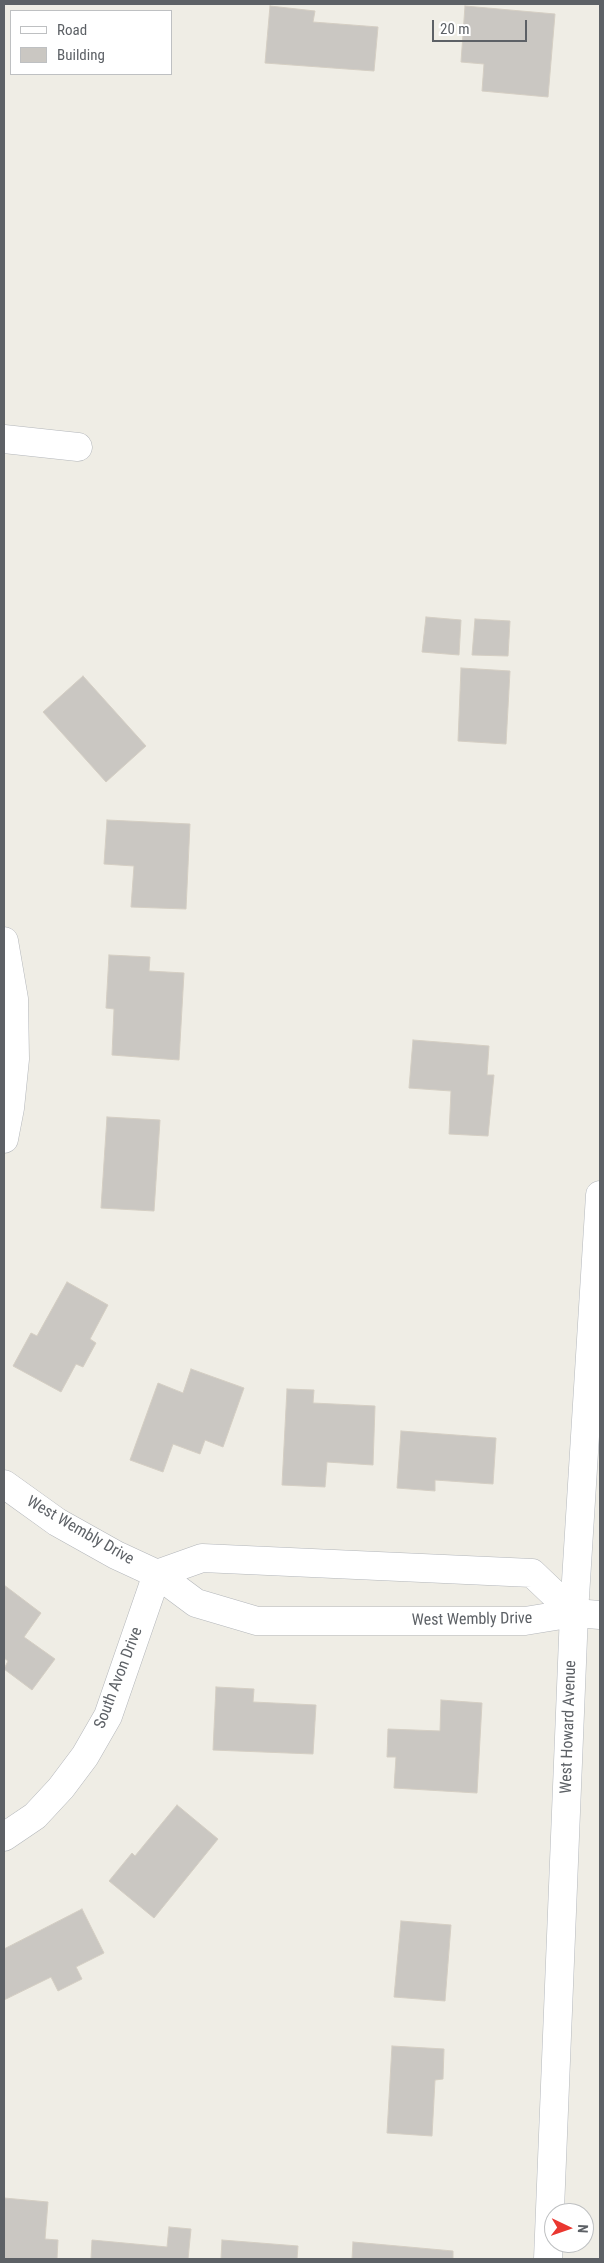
<!DOCTYPE html>
<html>
<head>
<meta charset="utf-8">
<style>
  body { margin:0 }
  #map { position:relative; width:604px; height:2263px; overflow:hidden; background:#efede5; font-family:"Roboto Condensed",sans-serif }
  canvas { display:block }
  .frame { position:absolute; inset:0; border:5px solid #5d6166; pointer-events:none }
  .legend { position:absolute; left:10px; top:10px; width:162px; height:65px; box-sizing:border-box; background:#fff; border:1px solid #bec0c2; margin:0; padding:6px 9px; list-style:none; font-size:15px; color:#5d6166 }
  .legend li { display:flex; align-items:center; gap:10px; height:25px }
  .legend b { width:25px; border:1px solid #bec0c2 }
  .north { position:absolute; left:544px; top:2203px; width:50px; height:50px; box-sizing:border-box; background:#fff; border:1px solid #bec0c2; border-radius:50%; rotate:93deg; font-size:14px; font-weight:700; line-height:20px; text-align:center; color:#5d6166 }
  .north::after { content:''; display:block; margin:auto; width:18px; height:22px; background:#ea3730; clip-path:polygon(50% 0,100% 100%,50% 72%,0 100%) }
  .scale { position:absolute; left:432px; top:20px; width:95px; height:22px; box-sizing:border-box; border:2px solid #5d6166; border-top:0; padding-left:6px; font-size:15px; line-height:18px; white-space:nowrap; color:#5d6166; -webkit-text-stroke:4px #fff; paint-order:stroke }
</style>
</head>
<body>
<div id="map">
<canvas width="604" height="2263"></canvas>
<div class="frame"></div>
<ul class="legend">
<li><b style="height:6px;background:#fff"></b>Road</li>
<li><b style="height:14px;background:#cac7c2"></b>Building</li>
</ul>
<div class="north">N</div>
<div class="scale">20 m</div>
</div>
<script>
const g = document.querySelector('canvas').getContext('2d');
g.lineJoin = 'round';
function paint(path, color) { g.fillStyle = color; g.fill(path, 'evenodd'); }
const toPath = rows => new Path2D(rows.map(r => 'M' + r).join(''));
function stroke(path, color, width, dash) { g.strokeStyle = color; g.lineWidth = width; g.lineCap = dash ? 'butt' : 'round'; g.setLineDash(dash || []); g.stroke(path); }
function write(font, color, halo, rows, align = 'center') {
  g.font = font + ' "Roboto Condensed",sans-serif'; g.lineWidth = 4; g.setLineDash([]); g.textBaseline = 'middle'; g.strokeStyle = halo; g.fillStyle = color; for (const [text, x, y, turn = 0] of rows) {
    g.save(); g.translate(x, y); g.rotate((+turn || 0) * Math.PI / 180); g.textAlign = isNaN(turn) ? turn : align; if (halo) g.strokeText(text, 0, 0); g.fillText(text, 0, 0); g.restore();
  }
}
const building = toPath([
  [270,6,315,11,313,22,378,27,374,71,265,63,270,6],
  [465,6,555,14,548,97,482,91,484,64,461,62,465,6],
  [426,617,461,620,459,655,422,652,426,617],
  [475,619,510,621,508,656,472,655,475,619],
  [461,668,510,671,506,744,458,741,461,668],
  [83,676,146,746,106,782,43,712,83,676],
  [107,820,190,824,186,909,131,907,134,866,104,864,107,820],
  [109,955,150,957,149,971,184,973,179,1060,112,1055,114,1009,106,1008,109,955],
  [413,1040,489,1046,487,1075,494,1075,488,1136,449,1134,451,1091,409,1088,413,1040],
  [107,1117,160,1120,154,1211,101,1208,107,1117],
  [67,1282,108,1305,90,1339,96,1343,83,1367,76,1364,61,1392,13,1366,31,1333,37,1336,67,1282],
  [191,1369,244,1388,223,1447,205,1440,200,1454,173,1444,163,1472,130,1460,158,1383,183,1393,191,1369],
  [287,1389,314,1390,313,1403,375,1406,373,1465,327,1462,325,1487,282,1485,287,1389],
  [401,1431,496,1438,493,1484,435,1480,435,1491,397,1488,401,1431],
  [4,1585,41,1613,24,1637,55,1659,32,1690,4,1669,8,1661,4,1658,4,1585],
  [216,1687,254,1689,253,1702,316,1705,313,1754,213,1750,216,1687],
  [441,1700,482,1703,477,1793,394,1788,396,1757,387,1757,388,1729,440,1731,441,1700],
  [177,1805,218,1839,154,1918,109,1881,132,1853,135,1856,177,1805],
  [82,1909,104,1953,76,1967,82,1979,58,1991,51,1977,4,2000,4,1949,82,1909],
  [401,1921,451,1925,445,2001,394,1997,401,1921],
  [392,2046,444,2049,443,2079,435,2080,432,2136,387,2133,392,2046],
  [4,2198,48,2202,45,2239,58,2240,57,2259,4,2259,4,2198],
  [169,2227,191,2229,188,2259,91,2259,92,2240,167,2247,169,2227],
  [222,2240,298,2246,297,2259,221,2259,222,2240],
  [353,2242,453,2251,453,2259,352,2259,353,2242]
]);
paint(building, '#cac7c2');
stroke(building, '#d4cec3', 1);
const street = toPath([
  [4,439,78,447],
  [4,941,14,999,15,1059,10,1108,4,1139],
  [4,1484,57,1522,116,1555,157,1574,196,1603,257,1621,525,1621,574,1613,600,1615],
  [157,1574,202,1558,532,1573,574,1613],
  [4,1837,35,1816,61,1788,85,1756,108,1716,157,1574]
]);
const secondary = toPath([
  [548,2259,574,1613,600,1195]
]);
stroke(street, '#b3b6ba', 29);
stroke(secondary, '#b4b8bd', 29);
stroke(street, '#fff', 28);
stroke(secondary, '#fff', 28);
write('16px', '#5d6166', '#fff', [
  ["West Wembly Drive",80,1531,30],
  ["West Wembly Drive",472,1620,-1],
  ["South Avon Drive",119,1678,-69],
  ["West Howard Avenue",569,1727,-88]
]);
</script>
</body>
</html>
